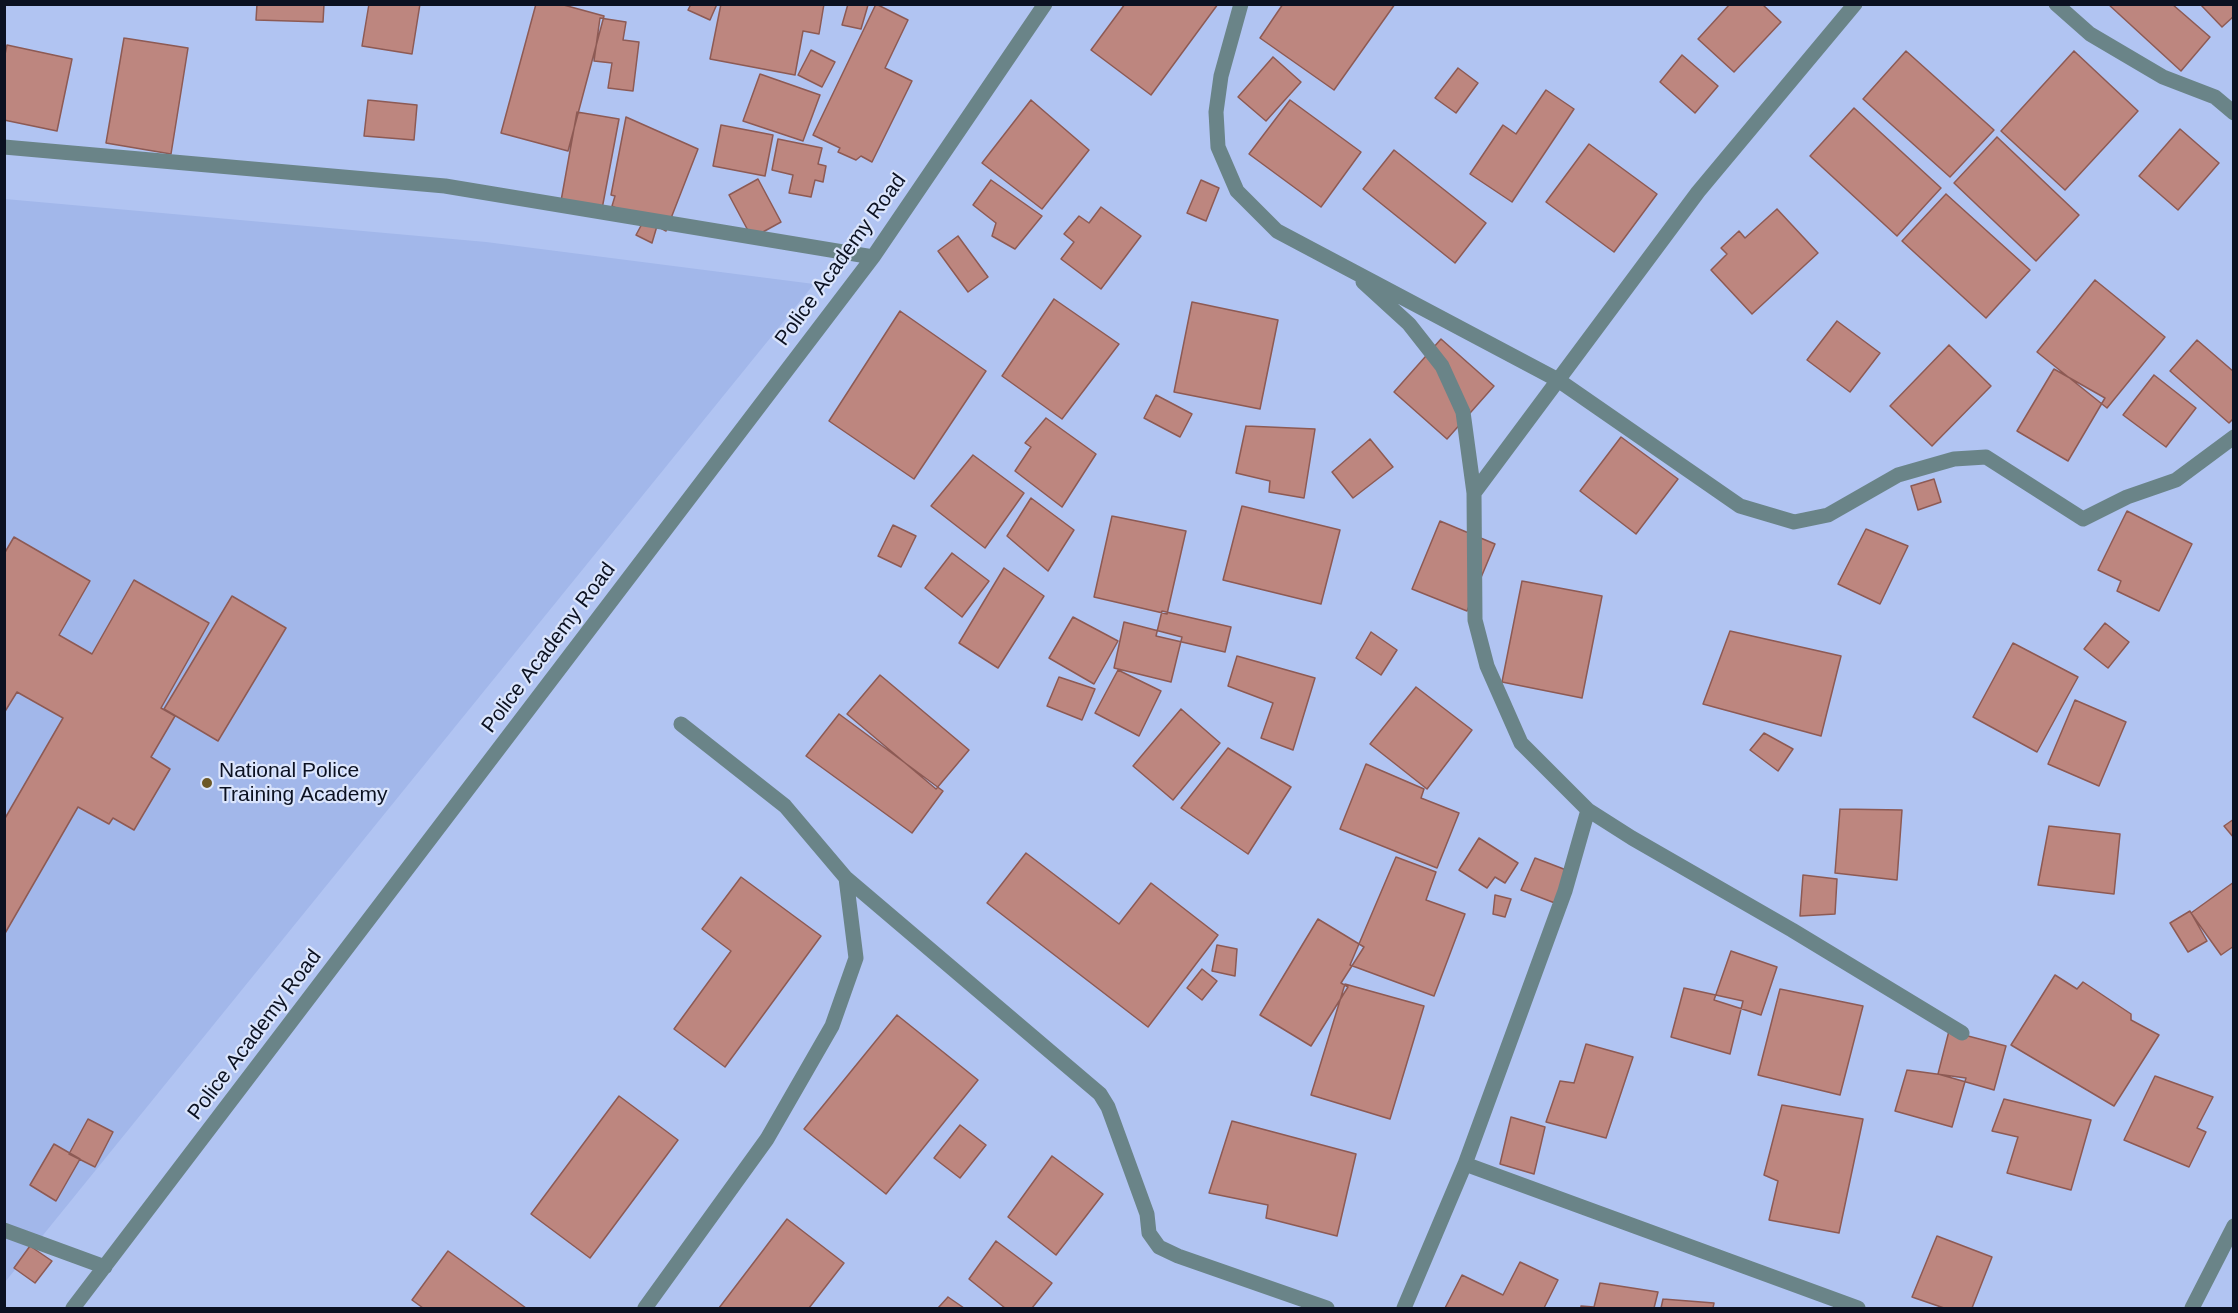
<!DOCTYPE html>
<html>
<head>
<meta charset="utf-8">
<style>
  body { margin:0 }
  #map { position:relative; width:2238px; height:1313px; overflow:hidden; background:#b1c4f2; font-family:Arial,sans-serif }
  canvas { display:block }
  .frame { position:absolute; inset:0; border:6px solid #0b1121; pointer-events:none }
</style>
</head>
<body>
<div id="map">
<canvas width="2238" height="1313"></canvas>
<div class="frame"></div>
</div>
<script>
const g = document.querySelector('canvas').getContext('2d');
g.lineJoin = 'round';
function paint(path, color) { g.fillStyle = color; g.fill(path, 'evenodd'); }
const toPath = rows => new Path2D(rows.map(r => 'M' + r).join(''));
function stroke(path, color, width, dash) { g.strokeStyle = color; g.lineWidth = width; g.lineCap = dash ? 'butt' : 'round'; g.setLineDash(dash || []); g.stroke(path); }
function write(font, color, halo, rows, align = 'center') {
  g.font = font + ' Arial,sans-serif'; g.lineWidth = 4.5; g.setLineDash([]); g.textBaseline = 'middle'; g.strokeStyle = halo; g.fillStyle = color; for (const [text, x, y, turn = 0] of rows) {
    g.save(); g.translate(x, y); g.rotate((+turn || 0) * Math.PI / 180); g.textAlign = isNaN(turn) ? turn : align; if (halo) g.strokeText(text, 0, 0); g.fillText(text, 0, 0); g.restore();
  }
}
paint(toPath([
  [5,199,486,242,814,284,5,1282]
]), '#a2b7ea');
const building = toPath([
  [257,4,324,4,323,22,256,20,257,4],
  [369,4,420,4,412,54,362,46,369,4],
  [536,4,560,4,604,16,568,151,501,133,536,4],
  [691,4,717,4,710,20,688,10,691,4],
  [721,4,824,4,819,34,803,31,795,75,710,59,721,4],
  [848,4,868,5,861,29,842,25,848,4],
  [876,4,908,20,885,68,912,81,872,162,861,156,856,160,838,152,840,148,813,135,876,4],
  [1125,4,1218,4,1151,95,1091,50,1125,4],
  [1283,4,1395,4,1334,90,1260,38,1283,4],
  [1730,4,1762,4,1781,22,1734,72,1698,39,1730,4],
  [2108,4,2172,4,2210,37,2181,71,2108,4],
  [2200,4,2234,4,2234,16,2222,27,2200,4],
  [600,18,626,22,623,40,639,42,633,91,608,88,612,63,594,61,600,18],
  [124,38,188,48,171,154,106,143,124,38],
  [7,45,72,59,57,131,4,120,4,59,7,45],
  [811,50,835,62,822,87,798,75,811,50],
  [1906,51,1994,130,1950,177,1863,99,1906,51],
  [2074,51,2138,111,2065,190,2001,131,2074,51],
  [1682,55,1718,86,1695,113,1660,82,1682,55],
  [1273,57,1301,82,1266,121,1238,97,1273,57],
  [1458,68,1478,83,1456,113,1435,98,1458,68],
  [760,74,820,95,803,141,743,121,760,74],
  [1546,90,1574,109,1512,202,1470,174,1503,125,1516,134,1546,90],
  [368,100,417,105,414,140,364,136,368,100],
  [1031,100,1089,150,1042,209,982,163,1031,100],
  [1290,100,1361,152,1321,207,1249,154,1290,100],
  [1854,108,1941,188,1897,236,1810,156,1854,108],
  [577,112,619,119,602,209,561,201,577,112],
  [626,117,698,149,666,231,657,226,652,243,636,235,643,222,612,206,615,196,611,195,626,117],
  [721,125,773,135,765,176,713,166,721,125],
  [2180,129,2219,163,2178,210,2139,176,2180,129],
  [1997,137,2079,215,2036,261,1954,183,1997,137],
  [778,139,822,148,818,164,826,166,823,182,815,180,811,197,789,193,793,175,772,170,778,139],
  [1589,144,1657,194,1614,252,1546,202,1589,144],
  [1394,150,1486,223,1455,263,1363,189,1394,150],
  [758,179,781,222,752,238,729,195,758,179],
  [991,180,1042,216,1015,249,992,236,996,223,973,205,991,180],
  [1201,180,1219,188,1206,221,1187,213,1201,180],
  [1946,194,2030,270,1986,318,1902,241,1946,194],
  [1101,207,1141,236,1101,289,1061,259,1074,242,1064,234,1079,216,1089,223,1101,207],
  [1777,209,1818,253,1752,314,1711,270,1727,254,1721,248,1739,231,1745,238,1777,209],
  [958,236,988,277,968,292,938,251,958,236],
  [2095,280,2165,337,2107,408,2037,352,2095,280],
  [1054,299,1119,344,1062,419,1002,376,1054,299],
  [1192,302,1278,320,1260,409,1174,392,1192,302],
  [900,311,986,371,914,479,829,421,900,311],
  [1837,321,1880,353,1850,392,1807,360,1837,321],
  [1441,339,1494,386,1447,439,1394,392,1441,339],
  [2197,340,2234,372,2234,418,2229,423,2170,371,2197,340],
  [1949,345,1991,386,1932,446,1890,406,1949,345],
  [2054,369,2105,398,2068,461,2017,431,2054,369],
  [2154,375,2196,408,2166,447,2123,415,2154,375],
  [1156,395,1192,414,1180,437,1144,418,1156,395],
  [1046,418,1096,454,1062,507,1015,471,1031,447,1025,443,1046,418],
  [1246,426,1315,429,1304,498,1269,492,1270,481,1236,473,1246,426],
  [1621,437,1678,479,1636,534,1580,491,1621,437],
  [1370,439,1393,467,1353,498,1332,472,1370,439],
  [973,455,1024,493,985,548,931,506,973,455],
  [1934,479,1941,502,1918,510,1911,486,1934,479],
  [1031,498,1074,530,1048,571,1007,536,1031,498],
  [1242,506,1340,530,1321,604,1223,580,1242,506],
  [2127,511,2192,544,2159,611,2117,591,2121,581,2098,570,2127,511],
  [1112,516,1186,531,1167,614,1094,597,1112,516],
  [1440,521,1495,544,1467,611,1412,589,1440,521],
  [893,525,916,536,901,567,878,556,893,525],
  [1866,529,1908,546,1880,604,1838,584,1866,529],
  [14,537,90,581,59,635,92,654,134,580,209,623,161,708,175,716,151,757,170,769,134,830,113,818,109,824,78,807,4,935,4,820,63,718,17,692,4,713,4,554,14,537],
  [952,553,989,581,962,617,925,588,952,553],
  [1004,568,1044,596,998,668,959,643,1004,568],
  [1522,581,1602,596,1582,698,1502,682,1522,581],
  [232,596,286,628,218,741,164,709,232,596],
  [1162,611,1231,627,1225,652,1156,636,1162,611],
  [1073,617,1118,641,1094,684,1049,658,1073,617],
  [1124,622,1182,637,1171,682,1114,668,1124,622],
  [2105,623,2129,642,2108,668,2084,649,2105,623],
  [1730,631,1841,656,1821,736,1703,704,1730,631],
  [1371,632,1397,650,1381,675,1356,658,1371,632],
  [2013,643,2078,677,2037,752,1973,717,2013,643],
  [1237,656,1315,678,1293,750,1261,738,1273,703,1228,686,1237,656],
  [1118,670,1161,691,1139,736,1095,713,1118,670],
  [880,675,969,750,936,789,847,714,880,675],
  [1059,677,1095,689,1082,720,1047,706,1059,677],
  [1416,687,1472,730,1427,789,1370,744,1416,687],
  [2075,700,2126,722,2099,786,2048,764,2075,700],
  [1181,709,1220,743,1173,800,1133,766,1181,709],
  [839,714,943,791,912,833,806,756,839,714],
  [1764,733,1793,749,1778,771,1750,750,1764,733],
  [1228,748,1291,787,1248,854,1181,808,1228,748],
  [1366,764,1424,789,1421,798,1459,813,1437,868,1340,829,1366,764],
  [1840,809,1902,810,1897,880,1835,873,1840,809],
  [2234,819,2234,838,2224,826,2234,819],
  [2049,826,2120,834,2114,894,2038,885,2049,826],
  [1479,838,1518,863,1505,883,1495,877,1487,888,1459,870,1479,838],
  [1026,853,1119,924,1151,883,1218,935,1148,1027,987,903,1026,853],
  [1396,857,1436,872,1426,900,1465,914,1434,996,1350,965,1396,857],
  [1535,858,1574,873,1560,905,1521,890,1535,858],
  [1803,875,1837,879,1835,914,1800,916,1803,875],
  [741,877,821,936,725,1067,674,1029,731,951,702,929,741,877],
  [2234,882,2234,946,2221,955,2191,913,2234,882],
  [1495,895,1511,899,1505,917,1493,914,1495,895],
  [2190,911,2207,941,2188,952,2170,923,2190,911],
  [1318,919,1364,947,1341,983,1348,987,1311,1046,1260,1015,1318,919],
  [1217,945,1237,949,1235,976,1212,971,1217,945],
  [1731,951,1777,967,1761,1015,1714,1000,1731,951],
  [1202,969,1217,981,1202,1000,1187,988,1202,969],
  [2055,975,2077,989,2083,982,2131,1014,2131,1020,2159,1035,2114,1106,2011,1045,2055,975],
  [1345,984,1424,1006,1390,1119,1311,1095,1345,984],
  [1684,988,1743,1001,1730,1054,1671,1037,1684,988],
  [1780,989,1863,1006,1840,1095,1758,1075,1780,989],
  [897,1015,978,1080,886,1194,804,1129,897,1015],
  [1949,1031,2006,1046,1994,1090,1938,1074,1949,1031],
  [1586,1044,1633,1057,1606,1138,1546,1122,1560,1081,1574,1083,1586,1044],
  [1907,1070,1966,1078,1952,1127,1895,1111,1907,1070],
  [2155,1076,2213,1097,2197,1128,2206,1132,2189,1167,2124,1140,2155,1076],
  [619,1096,678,1140,590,1258,531,1214,619,1096],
  [2004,1099,2091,1120,2071,1190,2007,1173,2018,1137,1992,1131,2004,1099],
  [1782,1105,1863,1119,1839,1233,1769,1220,1778,1181,1764,1175,1782,1105],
  [1511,1117,1545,1127,1534,1174,1500,1164,1511,1117],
  [88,1119,113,1132,95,1167,69,1154,88,1119],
  [1232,1121,1356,1154,1337,1236,1266,1218,1268,1205,1209,1193,1232,1121],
  [960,1125,986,1145,960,1178,934,1158,960,1125],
  [54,1144,80,1159,56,1201,30,1185,54,1144],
  [1052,1156,1103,1194,1056,1255,1008,1217,1052,1156],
  [787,1219,844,1263,809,1308,719,1308,787,1219],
  [1937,1236,1992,1257,1972,1308,1944,1308,1912,1297,1937,1236],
  [996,1241,1052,1283,1032,1308,1005,1308,969,1279,996,1241],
  [30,1246,52,1261,35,1283,14,1268,30,1246],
  [448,1251,526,1308,423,1308,412,1300,448,1251],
  [1520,1262,1558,1280,1544,1308,1445,1308,1462,1275,1503,1295,1520,1262],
  [1600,1283,1658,1292,1654,1308,1581,1308,1581,1306,1594,1307,1600,1283],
  [948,1297,964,1308,938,1308,948,1297],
  [1663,1299,1714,1303,1713,1308,1661,1308,1663,1299]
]);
paint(building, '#bd867f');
stroke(building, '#8d5a54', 1.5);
stroke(toPath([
  [1241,4,1221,76,1216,112,1218,147,1237,191,1277,231,1558,380,1740,506,1794,522,1828,515,1898,475,1954,459,1986,457,2083,519,2127,497,2176,480,2234,437],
  [2056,4,2090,34,2163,77,2215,97,2234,113],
  [4,147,445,186,873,257],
  [1363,282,1409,324,1442,366,1463,412,1474,493,1475,620,1487,666,1521,743,1588,810,1565,891,1465,1164,1404,1308],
  [1474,493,1698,192,1855,4],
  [1588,810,1632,838,1792,930,1962,1033],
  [846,878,1100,1094,1108,1107,1147,1214,1149,1233,1159,1247,1178,1256,1327,1308],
  [1465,1164,1858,1308],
  [4,1230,105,1267],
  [73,1308,873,257,1045,4],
  [645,1308,767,1139,832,1026,856,958,846,878,785,806,681,724],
  [2192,1308,2234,1226]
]), '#6a8488', 15);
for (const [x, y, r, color] of [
  [207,783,6,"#6c5826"]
]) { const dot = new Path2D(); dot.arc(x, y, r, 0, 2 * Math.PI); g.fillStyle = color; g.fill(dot); stroke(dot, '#dbe5fc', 2); }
write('21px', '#0b1121', '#dbe5fc', [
  ["Police Academy Road",841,260,-54],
  ["Police Academy Road",549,648,-53],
  ["Police Academy Road",255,1035,-53]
]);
write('21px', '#0b1121', '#dbe5fc', [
  ["National Police",219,771],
  ["Training Academy",219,795]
], 'left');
</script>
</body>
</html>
